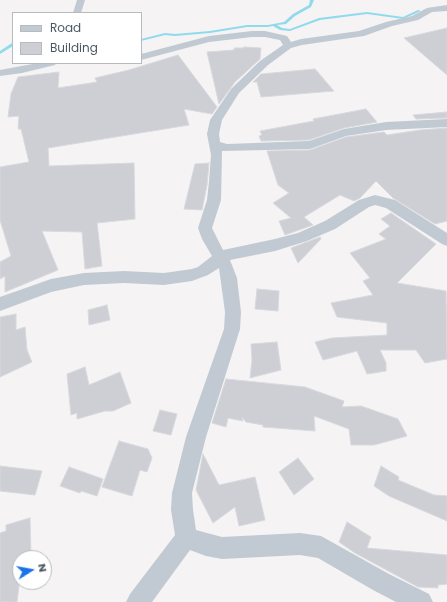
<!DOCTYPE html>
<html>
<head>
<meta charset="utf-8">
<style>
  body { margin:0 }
  #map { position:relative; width:447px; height:602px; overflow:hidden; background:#f5f3f3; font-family:Poppins,sans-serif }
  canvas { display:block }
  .legend { position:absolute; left:12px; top:12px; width:130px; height:52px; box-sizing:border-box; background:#fff; border:1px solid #b7bbc0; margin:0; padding:5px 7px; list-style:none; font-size:12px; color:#4a5661 }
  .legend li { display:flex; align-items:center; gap:8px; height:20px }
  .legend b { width:20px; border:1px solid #b7bbc0 }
  .north { position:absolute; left:12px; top:550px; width:40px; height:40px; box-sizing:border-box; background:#fff; border:1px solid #b7bbc0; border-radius:50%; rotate:79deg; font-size:11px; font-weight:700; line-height:16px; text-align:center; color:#4a5661 }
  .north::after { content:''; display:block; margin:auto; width:14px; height:18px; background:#1a73e8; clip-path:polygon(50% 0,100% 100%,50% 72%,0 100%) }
</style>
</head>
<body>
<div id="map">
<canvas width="447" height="602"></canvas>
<ul class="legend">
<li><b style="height:5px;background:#c1cad2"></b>Road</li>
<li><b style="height:11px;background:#cdcfd5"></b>Building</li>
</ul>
<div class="north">N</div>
</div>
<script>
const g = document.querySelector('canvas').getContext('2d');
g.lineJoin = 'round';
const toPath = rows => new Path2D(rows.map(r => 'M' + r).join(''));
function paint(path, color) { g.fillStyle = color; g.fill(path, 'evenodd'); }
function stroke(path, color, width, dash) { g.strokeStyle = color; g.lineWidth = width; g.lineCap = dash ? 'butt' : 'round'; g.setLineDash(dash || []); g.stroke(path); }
paint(toPath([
  [310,0,314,0,311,7,295,16,286,24,277,25,282,28,290,29,319,18,367,12,403,17,418,10,421,11,403,19,367,14,320,20,290,31,280,30,273,26,268,27,247,27,210,33,175,36,165,35,141,41,141,39,165,33,175,34,210,31,247,25,268,25,284,22,293,14,309,5,310,0],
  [12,43,13,43,13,46,0,54,0,51,12,43]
]), '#90daee');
const building = toPath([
  [447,28,447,75,404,38,447,28],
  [244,47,261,48,260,59,235,82,219,104,207,52,234,50,234,48,244,48,244,47],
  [178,55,217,107,212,114,184,109,189,125,48,148,49,166,134,163,135,219,97,223,102,266,85,269,82,232,42,231,58,270,5,292,5,276,0,279,0,262,11,256,0,220,0,167,29,162,21,129,18,129,19,116,8,117,11,94,18,77,59,72,58,88,97,82,95,78,129,70,178,55],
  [315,69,334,91,261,97,257,82,253,82,261,74,315,69],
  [366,109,377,122,344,128,309,140,261,141,259,136,262,135,260,131,314,121,313,119,366,109],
  [447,112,447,118,416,119,413,115,447,112],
  [447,128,447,221,435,224,393,198,376,181,360,198,354,201,340,195,304,217,313,225,285,235,279,221,291,218,273,203,289,193,278,185,267,151,310,150,346,137,384,132,387,135,420,130,447,128],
  [209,163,207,185,202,210,184,209,195,164,209,163],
  [391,213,436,244,397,283,446,291,447,359,425,363,416,350,380,350,386,363,386,371,367,374,357,351,323,360,315,342,332,338,387,335,387,323,337,317,331,303,373,295,363,281,370,278,350,253,386,239,379,234,390,226,381,219,391,213],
  [320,237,321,239,298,263,291,248,320,237],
  [257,289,279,291,278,311,255,309,257,289],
  [107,305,110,320,89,325,88,310,107,305],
  [16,314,16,330,25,327,27,350,32,362,0,377,0,317,16,314],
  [277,342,281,370,250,378,252,360,251,344,277,342],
  [85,367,89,385,120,372,131,403,113,411,105,411,77,419,77,413,71,415,67,374,85,367],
  [226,379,305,387,344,401,342,407,361,406,398,419,407,436,374,445,351,445,349,429,314,416,315,431,263,427,263,425,246,422,242,417,243,421,228,418,226,427,212,423,226,379],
  [160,410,177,414,171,435,153,431,160,410],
  [119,441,148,449,152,458,147,472,140,470,132,496,102,487,119,441],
  [203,454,219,485,255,477,265,520,239,526,235,507,213,523,196,490,203,454],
  [298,458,314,479,294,495,279,472,298,458],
  [0,466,42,471,35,495,0,491,0,466],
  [381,466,399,477,398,480,434,495,447,496,447,521,389,496,374,486,381,466],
  [69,467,103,479,97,496,81,491,80,493,60,486,69,467],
  [30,518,31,555,20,558,20,578,17,602,0,602,0,533,6,531,6,525,30,518],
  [347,522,371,537,367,548,447,555,447,584,438,585,438,588,418,587,355,553,339,542,347,522]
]);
paint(building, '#cdcfd5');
stroke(building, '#d7d9de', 1);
paint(toPath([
  [77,0,85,0,81,13,73,13,77,0],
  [447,5,447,11,432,12,418,20,392,26,364,36,302,45,291,48,268,65,239,93,222,120,219,134,220,142,227,144,309,141,344,129,386,122,447,119,447,127,386,130,346,136,310,149,222,151,221,200,212,228,223,250,275,239,298,233,325,221,359,200,375,195,395,200,447,233,447,246,442,244,386,208,375,205,369,207,335,229,307,241,275,251,230,260,237,278,241,312,240,329,206,437,192,493,193,510,196,530,222,537,300,533,321,536,389,574,429,594,433,602,396,602,373,590,318,558,300,555,222,559,206,556,190,550,152,602,126,602,130,594,175,535,171,510,172,493,186,437,224,329,225,312,219,268,208,275,192,281,164,285,124,283,84,285,51,292,0,311,0,297,51,279,84,273,124,271,164,273,192,269,198,267,212,256,202,239,198,228,207,200,209,182,211,155,207,134,210,120,231,89,260,61,283,45,280,40,265,37,252,37,209,42,141,60,141,54,209,36,252,31,265,31,287,36,291,42,301,39,359,31,386,22,412,16,427,8,447,5],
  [38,63,56,63,55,65,22,73,0,76,0,70,38,63]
]), '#c1cad2');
</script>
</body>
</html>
